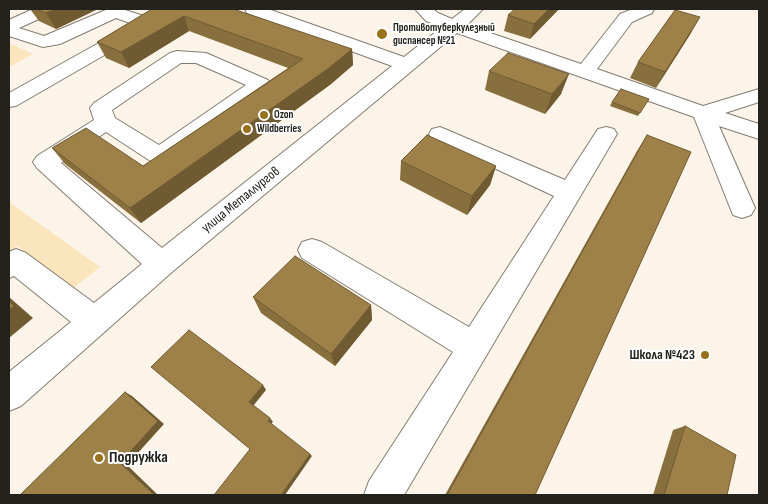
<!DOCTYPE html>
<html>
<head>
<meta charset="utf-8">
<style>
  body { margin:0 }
  #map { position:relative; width:768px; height:504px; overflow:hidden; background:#fcf4e8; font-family:"Sofia Sans Condensed",sans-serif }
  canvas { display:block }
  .frame { position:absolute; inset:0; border:10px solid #24221d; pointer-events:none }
</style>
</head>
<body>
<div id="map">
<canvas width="768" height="504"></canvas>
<div class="frame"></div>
</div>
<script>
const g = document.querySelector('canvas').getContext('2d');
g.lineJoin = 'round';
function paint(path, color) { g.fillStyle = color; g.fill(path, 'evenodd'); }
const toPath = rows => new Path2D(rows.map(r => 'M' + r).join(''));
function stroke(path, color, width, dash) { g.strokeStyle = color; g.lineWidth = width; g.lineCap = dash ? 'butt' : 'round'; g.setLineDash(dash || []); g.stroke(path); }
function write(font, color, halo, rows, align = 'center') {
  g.font = font + ' "Sofia Sans Condensed",sans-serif'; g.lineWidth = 4; g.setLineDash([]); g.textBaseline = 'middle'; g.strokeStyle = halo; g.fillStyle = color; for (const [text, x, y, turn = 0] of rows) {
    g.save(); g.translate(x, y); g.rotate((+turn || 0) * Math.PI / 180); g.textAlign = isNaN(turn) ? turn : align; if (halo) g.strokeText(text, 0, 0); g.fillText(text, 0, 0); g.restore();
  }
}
paint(toPath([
  [9,43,33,54,9,67],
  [9,202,100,267,71,290,17,246,9,252]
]), '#fbe5bd');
const minor = toPath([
  [33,9,54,9,52,13,19,28,44,36,108,9,122,9,153,19,156,23,153,27,16,106,9,107,9,93,133,24,116,18,60,44,43,47,9,36,9,20,33,9],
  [245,9,268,9,404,57,442,27,426,21,415,9,433,9,438,13,452,19,465,9,483,9,467,25,581,64,620,14,633,9,654,9,652,13,632,22,597,69,703,106,759,89,759,102,725,113,759,124,759,139,719,126,755,208,751,215,742,218,733,215,694,117,457,33,172,272,21,406,9,411,9,372,71,322,14,276,9,278,9,252,16,249,26,253,94,303,142,264,37,168,33,162,37,156,94,120,90,108,94,103,170,53,177,51,206,53,268,80,271,84,268,88,168,162,160,164,152,162,106,132,61,163,162,248,392,66,247,13,245,9],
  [181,63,196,63,246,85,159,145,115,118,112,110,181,63],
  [440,127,565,180,598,129,606,127,614,129,617,134,404,495,364,495,369,481,453,352,302,258,298,250,302,242,312,239,322,242,469,327,554,196,432,139,429,134,432,129,440,127]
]);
stroke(minor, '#837c71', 2);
paint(minor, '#fff');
paint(toPath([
  [30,9,98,9,56,29,39,21],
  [152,9,352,49,353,65,331,84,141,223,65,164,52,148,143,166,288,68,189,31,129,68,106,58,97,42],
  [559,9,530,39,504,31,508,15],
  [691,33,656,88,630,78,638,62],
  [489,71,561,94,545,114,485,90],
  [649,99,638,116,610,106,612,102],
  [647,135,535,495,445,495,637,151],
  [401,161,496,166,490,185,467,215,400,180],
  [253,297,371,305,372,320,335,366,261,313],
  [685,426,727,495,653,495,673,430]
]), '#886f3e');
paint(toPath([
  [56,9,98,9,56,29,46,13],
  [549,9,559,9,530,39,534,24],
  [184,16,189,31,129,68,121,52],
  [700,17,691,33,656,88,665,72],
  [352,49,353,65,331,84,141,223,130,208],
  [569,74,561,94,545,114,552,94],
  [496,166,490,185,467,215,472,196],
  [9,297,33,318,9,338],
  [371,305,372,320,335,366,331,354],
  [263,385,266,390,253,406,249,402],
  [125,392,132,396,164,424,127,465,158,495,154,495,120,463],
  [270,418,273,422,271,424,268,421],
  [310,454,312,456,285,495,281,495]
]), '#6f5a32');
const building = toPath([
  [36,9,56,9,46,13,36,9],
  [152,9,233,9,352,49,329,68,130,208,52,148,86,128,143,166,303,59,184,16,121,52,97,42,152,9],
  [515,9,549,9,534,24,508,15,515,9],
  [675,10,700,17,665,72,638,62,675,10],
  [508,53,569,74,552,94,489,71,508,53],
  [621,89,649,99,640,113,612,102,621,89],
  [427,135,496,166,472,196,401,161,427,135],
  [647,135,691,152,535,495,447,495,647,135],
  [295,256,371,305,331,354,253,297,295,256],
  [9,301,14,306,9,310,9,301],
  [189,330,263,385,249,402,270,418,268,421,310,454,281,495,214,495,250,449,151,367,189,330],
  [125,392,158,421,120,463,154,495,20,495,125,392],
  [685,426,736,455,727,495,664,495,685,426]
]);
paint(building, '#9e8148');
stroke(building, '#6f5a32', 1);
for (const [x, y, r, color] of [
  [382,34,6,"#97711b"],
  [264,115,5,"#97711b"],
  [247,129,5,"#97711b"],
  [705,355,5,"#97711b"],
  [99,458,5,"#97711b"]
]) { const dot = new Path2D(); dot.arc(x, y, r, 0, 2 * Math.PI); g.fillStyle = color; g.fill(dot); stroke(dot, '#fff', 2); }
write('bold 11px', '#24221d', '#fff', [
  ["Противотуберкулезный",393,28],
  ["диспансер №21",393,41],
  ["Ozon",274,115],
  ["Wildberries",257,129]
], 'left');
write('14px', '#24221d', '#fff', [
  ["улица Металлургов",241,200,-39]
]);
write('bold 14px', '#24221d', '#fff', [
  ["Школа №423",695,355]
], 'right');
write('bold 16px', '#24221d', '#fff', [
  ["Подружка",109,458]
], 'left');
</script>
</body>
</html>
